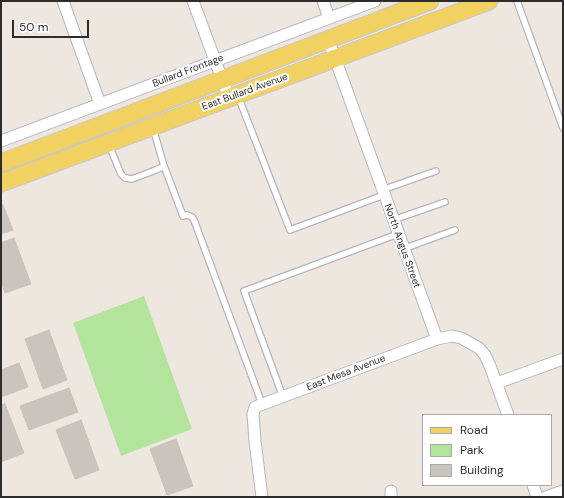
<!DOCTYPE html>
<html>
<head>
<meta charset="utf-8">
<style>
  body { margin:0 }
  #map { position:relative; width:564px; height:498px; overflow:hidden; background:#eee7df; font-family:"DM Sans",sans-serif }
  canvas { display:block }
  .frame { position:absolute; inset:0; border:2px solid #2c2c2c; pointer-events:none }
  .legend { position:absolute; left:422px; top:414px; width:130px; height:72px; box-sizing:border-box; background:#fff; border:1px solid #ababab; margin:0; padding:5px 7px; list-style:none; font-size:12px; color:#2c2c2c }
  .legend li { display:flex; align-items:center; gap:8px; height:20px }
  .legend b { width:20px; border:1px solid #ababab }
  .scale { position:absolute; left:12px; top:20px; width:77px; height:18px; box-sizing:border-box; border:2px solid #2c2c2c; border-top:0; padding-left:5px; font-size:12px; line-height:14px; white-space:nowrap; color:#2c2c2c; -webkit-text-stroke:3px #fff; paint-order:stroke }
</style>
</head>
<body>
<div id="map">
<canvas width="564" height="498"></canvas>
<div class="frame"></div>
<ul class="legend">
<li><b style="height:5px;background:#f0d161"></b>Road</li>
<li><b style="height:11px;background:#b3e49c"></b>Park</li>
<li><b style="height:11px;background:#c9c4be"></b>Building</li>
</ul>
<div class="scale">50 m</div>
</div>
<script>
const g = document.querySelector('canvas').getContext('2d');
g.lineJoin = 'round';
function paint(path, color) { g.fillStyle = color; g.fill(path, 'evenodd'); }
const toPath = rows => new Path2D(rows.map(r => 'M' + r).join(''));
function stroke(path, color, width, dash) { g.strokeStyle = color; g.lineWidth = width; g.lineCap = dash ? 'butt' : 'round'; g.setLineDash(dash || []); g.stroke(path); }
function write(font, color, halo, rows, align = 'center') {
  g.font = font + ' "DM Sans",sans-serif'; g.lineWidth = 4; g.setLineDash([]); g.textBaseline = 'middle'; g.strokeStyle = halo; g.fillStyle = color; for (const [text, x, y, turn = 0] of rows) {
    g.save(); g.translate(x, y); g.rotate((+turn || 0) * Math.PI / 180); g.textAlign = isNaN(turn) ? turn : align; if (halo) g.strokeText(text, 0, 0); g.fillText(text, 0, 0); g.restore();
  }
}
paint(toPath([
  [144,296,192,429,121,456,73,323]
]), '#b3e49c');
const building = toPath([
  [3,205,13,230,1,234,1,206,3,205],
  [14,238,31,284,5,293,1,281,1,243,14,238],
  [49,330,67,380,43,389,25,339,49,330],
  [19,363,28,387,1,397,1,370,19,363],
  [69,388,78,412,29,430,20,406,69,388],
  [5,404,24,453,1,462,1,405,5,404],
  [81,420,99,470,75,479,56,430,81,420],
  [176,439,193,486,167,495,150,449,176,439]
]);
paint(building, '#c9c4be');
stroke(building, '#c9c3b8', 1);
const service = toPath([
  [517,1,563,128],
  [238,96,290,230,384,195],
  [109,145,121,174,125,178,132,179,156,170,164,166,153,128],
  [164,166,183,216,187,215,192,217,194,220,262,404],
  [382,190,436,171],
  [393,220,445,202],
  [403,249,455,230],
  [283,397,244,291,398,234]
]);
const minor = toPath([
  [63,1,100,104],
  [193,1,229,98],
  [323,1,329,18],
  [328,39,437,339,452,336,461,338,479,348,485,355,490,366,508,415],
  [1,141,375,1],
  [497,383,563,359],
  [533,485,537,497],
  [391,491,391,497],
  [262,497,255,441,253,414,255,407,437,339],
  [546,497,563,491]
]);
const primary = toPath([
  [1,163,430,1],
  [1,183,489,1]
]);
stroke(service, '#b2b5bf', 8);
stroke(minor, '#b2b5bf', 13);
stroke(primary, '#c8c8c8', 19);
stroke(service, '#fff', 5.5);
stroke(minor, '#fff', 11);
stroke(primary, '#f0d161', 17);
write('10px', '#2c2c2c', '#fff', [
  ["Bullard Frontage",188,71,-21],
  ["East Bullard Avenue",245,92,-20],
  ["North Angus Street",402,246,70],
  ["East Mesa Avenue",346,373,-21]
]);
</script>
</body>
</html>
